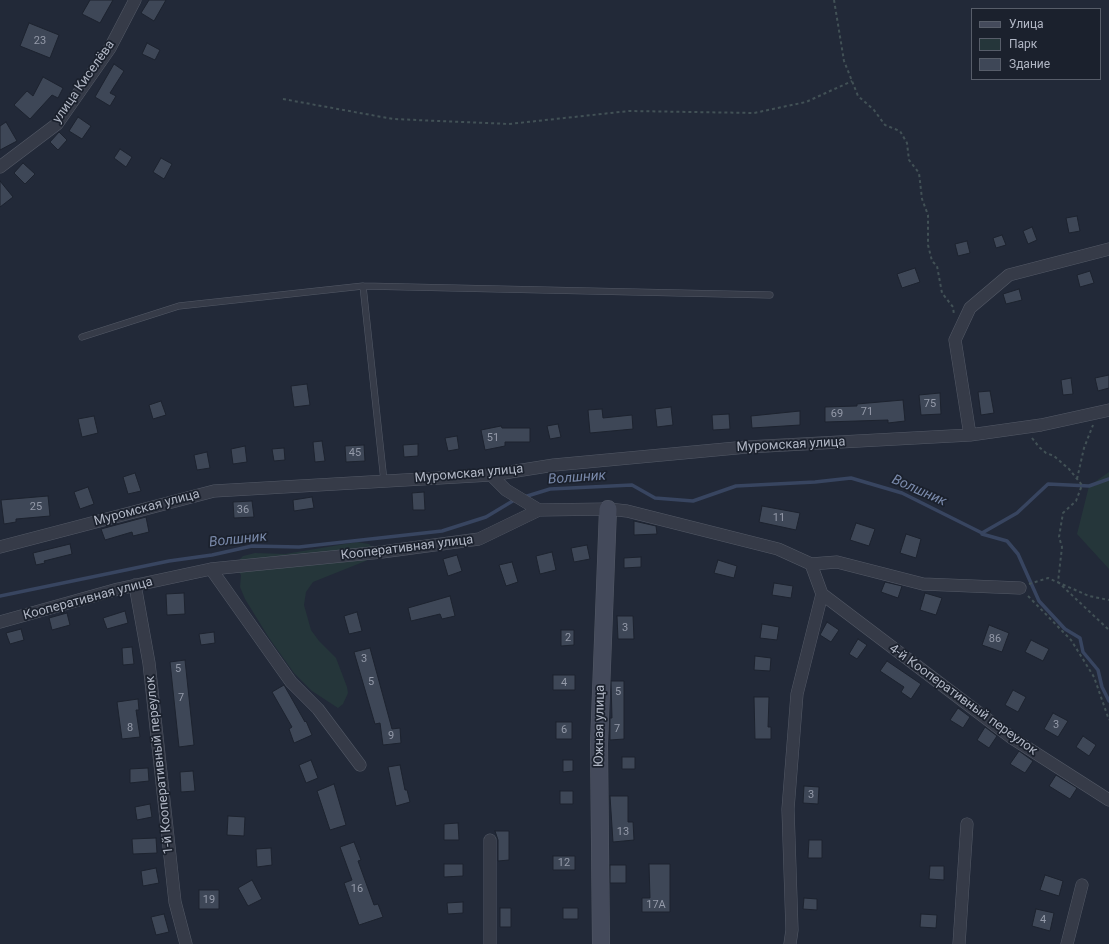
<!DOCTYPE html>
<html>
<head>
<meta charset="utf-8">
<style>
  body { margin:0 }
  #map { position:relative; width:1109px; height:944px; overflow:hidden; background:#222938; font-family:Roboto,sans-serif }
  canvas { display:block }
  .legend { position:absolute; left:971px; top:8px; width:130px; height:72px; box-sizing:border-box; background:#1b212d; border:1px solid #575d69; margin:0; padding:5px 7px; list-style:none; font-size:12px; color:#b0b6c4 }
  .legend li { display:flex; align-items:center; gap:8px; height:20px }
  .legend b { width:20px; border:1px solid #575d69 }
</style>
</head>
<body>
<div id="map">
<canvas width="1109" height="944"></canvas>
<ul class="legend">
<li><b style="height:5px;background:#444a5b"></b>Улица</li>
<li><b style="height:11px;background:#25363a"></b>Парк</li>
<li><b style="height:11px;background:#3e4757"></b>Здание</li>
</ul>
</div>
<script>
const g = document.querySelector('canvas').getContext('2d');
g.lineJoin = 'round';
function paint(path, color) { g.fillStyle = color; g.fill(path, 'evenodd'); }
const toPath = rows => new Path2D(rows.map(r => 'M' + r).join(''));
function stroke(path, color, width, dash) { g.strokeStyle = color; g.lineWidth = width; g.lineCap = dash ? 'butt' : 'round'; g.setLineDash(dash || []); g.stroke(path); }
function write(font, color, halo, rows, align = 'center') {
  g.font = font + ' Roboto,sans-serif'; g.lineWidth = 3.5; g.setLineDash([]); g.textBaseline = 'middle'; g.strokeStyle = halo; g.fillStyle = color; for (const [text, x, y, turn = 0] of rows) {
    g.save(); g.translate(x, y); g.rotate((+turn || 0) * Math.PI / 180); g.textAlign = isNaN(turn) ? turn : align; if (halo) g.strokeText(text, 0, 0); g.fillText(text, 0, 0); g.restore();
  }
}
paint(toPath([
  [1109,472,1109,569,1077,534,1089,486],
  [357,542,369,544,374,549,373,555,368,560,313,582,306,592,304,605,311,630,319,641,336,658,347,687,348,693,343,704,338,708,312,691,294,673,269,638,245,599,240,587,241,575,234,565,243,556,255,553,285,554]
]), '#25363a');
stroke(toPath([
  [524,497,550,489,632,485,655,498,693,501,736,486,815,482,851,478,902,493,982,533,1017,513,1048,484,1089,486,1109,479],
  [982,534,1007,541,1018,554,1039,601,1065,629,1080,638,1083,652,1098,670,1102,687,1109,701],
  [0,596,169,561,212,555,252,546,299,547,442,531,486,517,516,499]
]), '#384560', 3.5);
const building = toPath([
  [90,0,113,0,100,23,82,14,90,0],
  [149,0,166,0,154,21,141,13,149,0],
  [29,23,59,35,50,58,20,46,29,23],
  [147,43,160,50,155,60,142,54,147,43],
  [114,64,124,71,110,93,116,96,110,106,95,97,114,64],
  [43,77,63,88,58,98,52,95,30,119,14,105,27,91,33,96,43,77],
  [78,117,91,126,82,139,69,131,78,117],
  [6,122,17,141,0,150,0,126,6,122],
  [59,132,67,140,58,150,50,142,59,132],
  [120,149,132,157,126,167,114,158,120,149],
  [161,158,172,164,164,179,153,172,161,158],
  [23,163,35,174,25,184,14,173,23,163],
  [0,181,13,197,0,207,0,181],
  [1077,216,1080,231,1069,233,1066,218,1077,216],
  [1032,227,1037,240,1028,244,1023,231,1032,227],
  [1002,235,1006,245,996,248,993,238,1002,235],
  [967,241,970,253,958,256,955,244,967,241],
  [915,268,920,282,902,288,897,274,915,268],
  [1090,271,1094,283,1080,287,1077,275,1090,271],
  [1019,289,1022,300,1006,304,1003,294,1019,289],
  [1109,375,1109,388,1098,391,1095,378,1109,375],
  [1071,378,1073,394,1063,395,1061,380,1071,378],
  [307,384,310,405,294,407,291,386,307,384],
  [990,391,994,413,981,415,978,392,990,391],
  [940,393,941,414,921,415,919,395,940,393],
  [903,400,905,421,888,423,888,420,825,422,825,407,857,406,857,404,903,400],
  [161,401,166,415,153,419,149,405,161,401],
  [671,407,673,425,657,427,655,409,671,407],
  [602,409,603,418,632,415,633,429,590,433,588,410,602,409],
  [800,411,800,425,752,428,751,416,800,411],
  [729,414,730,429,713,430,712,415,729,414],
  [94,416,98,433,82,437,78,419,94,416],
  [558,424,561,437,550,439,547,426,558,424],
  [501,426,502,428,530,428,530,442,505,442,505,446,485,450,481,430,501,426],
  [457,436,459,449,448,451,445,438,457,436],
  [322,441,325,461,315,462,313,442,322,441],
  [418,444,418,456,404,457,403,445,418,444],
  [364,445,365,461,346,462,345,446,364,445],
  [245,446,247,462,233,464,231,449,245,446],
  [284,448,285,460,274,461,272,449,284,448],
  [207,452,210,468,197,470,194,455,207,452],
  [135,473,141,491,128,494,123,477,135,473],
  [88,487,94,504,80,509,74,492,88,487],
  [424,492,425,510,413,510,412,493,424,492],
  [48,496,50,516,16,519,16,522,4,524,1,500,48,496],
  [312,497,314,508,294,511,293,500,312,497],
  [252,501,254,517,234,518,233,502,252,501],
  [762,506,800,513,796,530,759,522,762,506],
  [146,517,149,532,133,536,132,532,105,540,101,529,146,517],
  [634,521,656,526,657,534,634,535,634,521],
  [856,523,875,529,869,546,850,540,856,523],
  [906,534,921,539,916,558,900,553,906,534],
  [70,544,72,554,44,561,45,563,36,565,33,553,70,544],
  [587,545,590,559,574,562,571,548,587,545],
  [552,552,556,570,540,574,536,556,552,552],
  [457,555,462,571,448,576,443,559,457,555],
  [641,557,641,567,624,568,624,558,641,557],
  [718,560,737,566,734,578,714,573,718,560],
  [512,562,518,582,506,586,499,565,512,562],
  [885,582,902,586,898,598,881,592,885,582],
  [774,583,793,586,791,598,772,595,774,583],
  [184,593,185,614,167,615,166,594,184,593],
  [925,593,942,598,936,615,920,610,925,593],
  [450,596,455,616,442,619,440,614,411,621,408,608,450,596],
  [125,611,128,623,107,629,103,618,125,611],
  [357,612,362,631,349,634,344,616,357,612],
  [67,613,70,625,52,630,49,618,67,613],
  [617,616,633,616,634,639,618,639,617,616],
  [827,622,839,630,831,642,820,635,827,622],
  [762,624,779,627,777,640,760,638,762,624],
  [989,625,1009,633,1002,652,982,645,989,625],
  [21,629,24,640,10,644,6,633,21,629],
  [561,630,574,630,574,645,561,646,561,630],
  [214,632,215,643,201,645,199,634,214,632],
  [858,639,867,645,857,659,849,654,858,639],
  [1031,640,1049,649,1043,661,1025,652,1031,640],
  [132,647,134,664,123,665,122,648,132,647],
  [370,648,392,729,400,728,401,743,383,745,380,723,375,724,354,652,370,648],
  [755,656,771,658,770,671,754,670,755,656],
  [185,660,194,745,179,747,170,662,185,660],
  [887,661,921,684,911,699,901,692,904,687,880,671,887,661],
  [553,675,575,675,575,690,553,690,553,675],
  [611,681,624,681,624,739,610,740,610,718,612,718,611,681],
  [284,685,305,722,306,721,312,735,294,743,289,729,292,727,272,692,284,685],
  [1013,690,1026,697,1018,712,1005,705,1013,690],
  [754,697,769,697,768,727,771,727,771,739,755,739,754,697],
  [138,699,139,710,136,710,140,737,122,739,117,702,138,699],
  [958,708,970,717,963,728,950,720,958,708],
  [1053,713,1068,721,1058,737,1044,729,1053,713],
  [556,722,572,722,572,739,556,739,556,722],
  [985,727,997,736,989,748,977,740,985,727],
  [1083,736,1096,745,1089,756,1076,747,1083,736],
  [1019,751,1033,761,1025,773,1010,764,1019,751],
  [622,757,635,757,635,769,622,769,622,757],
  [311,760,318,778,306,783,299,765,311,760],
  [563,760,573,760,573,771,563,772,563,760],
  [400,765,405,790,407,790,410,802,396,806,388,767,400,765],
  [148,768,149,781,130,783,130,769,148,768],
  [193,771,195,791,181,792,180,772,193,771],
  [1056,775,1077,788,1070,799,1049,786,1056,775],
  [334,784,346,825,330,830,317,791,334,784],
  [804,786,819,787,818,804,803,803,804,786],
  [560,791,573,791,573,804,560,804,560,791],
  [610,796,628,796,628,822,633,822,634,840,613,842,610,796],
  [150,804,152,817,137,820,135,807,150,804],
  [228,816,245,817,244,836,227,835,228,816],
  [458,823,459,840,444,840,444,824,458,823],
  [495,831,509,831,509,860,498,861,498,840,495,831],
  [156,838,157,853,133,854,132,839,156,838],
  [809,840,822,840,822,858,808,858,809,840],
  [354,842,361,860,358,861,374,905,378,904,383,917,359,925,344,883,352,880,340,847,354,842],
  [271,848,272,865,257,867,256,849,271,848],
  [553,856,575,856,575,870,553,870,553,856],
  [444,864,463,864,463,876,444,877,444,864],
  [649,864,670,864,670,912,642,912,642,898,650,898,649,864],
  [610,865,626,865,626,883,610,883,610,865],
  [930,866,944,866,944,880,929,879,930,866],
  [156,868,159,883,143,886,141,871,156,868],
  [1045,875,1063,881,1059,896,1040,890,1045,875],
  [252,880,262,899,248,906,238,888,252,880],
  [199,890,219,890,219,909,199,909,199,890],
  [804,898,817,899,817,910,803,909,804,898],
  [463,902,463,913,448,914,447,903,463,902],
  [500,908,511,908,511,927,500,927,500,908],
  [563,908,578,908,578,919,563,919,563,908],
  [1036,909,1054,913,1050,931,1032,926,1036,909],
  [164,914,169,932,156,935,151,917,164,914],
  [921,914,937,915,936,928,920,927,921,914]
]);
paint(building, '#3e4757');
stroke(building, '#1d232f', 1);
const lane = toPath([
  [363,286,770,295],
  [82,337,179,306,363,286,384,481]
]);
const street = toPath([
  [0,167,57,124,110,48,135,0],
  [970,435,955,340,970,308,1009,275,1109,249],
  [491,475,506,490,539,510],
  [0,547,214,491,491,475,554,465,747,447,970,435,1041,425,1109,410],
  [811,564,822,594],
  [211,569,291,682,318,709,360,765],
  [135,585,149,663,175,902,186,944],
  [822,594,1012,738,1109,800],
  [0,622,118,589,211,569,382,552,479,539,539,510,608,509,627,511,778,549,811,564,837,562,923,584,1020,588],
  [490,944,490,840],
  [790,944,792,930,788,809,797,694,822,594],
  [959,944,967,824],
  [1067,944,1082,885]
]);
const secondary = toPath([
  [601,944,599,744,608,509]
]);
stroke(lane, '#535966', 7);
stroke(street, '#535966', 13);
stroke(secondary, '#535966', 18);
stroke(toPath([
  [834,0,844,61,858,96,874,110,885,125,900,131,907,143,909,160,919,173,922,199,928,215,928,245,932,261,937,266,942,293,953,307,954,315],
  [283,99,393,119,509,124,629,111,754,113,806,102,852,81],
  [1032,438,1039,447,1046,453,1054,456,1069,469,1082,485,1076,501,1063,513,1059,537,1062,547,1058,582,1109,630],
  [1077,479,1084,448,1093,425],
  [1029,584,1048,578,1089,596,1109,600],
  [1028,596,1071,640,1094,677,1109,720]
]), '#425156', 2, [3, 3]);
stroke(lane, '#363b48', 6);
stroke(street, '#363b48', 12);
stroke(secondary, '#444a5b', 17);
write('11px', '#949aa9', null, [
  ["23",40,41],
  ["75",930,404],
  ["71",867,412],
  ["69",837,414],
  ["51",493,438],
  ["45",355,453],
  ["25",36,507],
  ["36",243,510],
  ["11",779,518],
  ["3",625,628],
  ["2",568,638],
  ["86",995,639],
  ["3",364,659],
  ["5",178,669],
  ["5",371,682],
  ["4",564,683],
  ["5",618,692],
  ["7",181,698],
  ["3",1056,725],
  ["8",130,728],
  ["7",617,729],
  ["6",564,730],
  ["9",391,736],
  ["3",811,795],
  ["13",623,832],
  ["12",564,863],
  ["16",357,889],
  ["19",209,900],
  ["17А",656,905],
  ["4",1043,920]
]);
write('13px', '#b0b6c4', '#1b212d', [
  ["улица Киселёва",84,82,-55],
  ["Муромская улица",791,445,-3],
  ["Муромская улица",469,474,-5],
  ["Муромская улица",147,508,-15],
  ["Кооперативная улица",407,548,-7],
  ["Кооперативная улица",88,599,-15],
  ["4-й Кооперативный переулок",963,700,36],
  ["Южная улица",600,726,-89],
  ["1-й Кооперативный переулок",160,765,-96]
]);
write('italic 14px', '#7a8aab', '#1b212d', [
  ["Волшник",577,478,-4],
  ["Волшник",919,491,24],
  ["Волшник",238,540,-6]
]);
</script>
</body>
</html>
